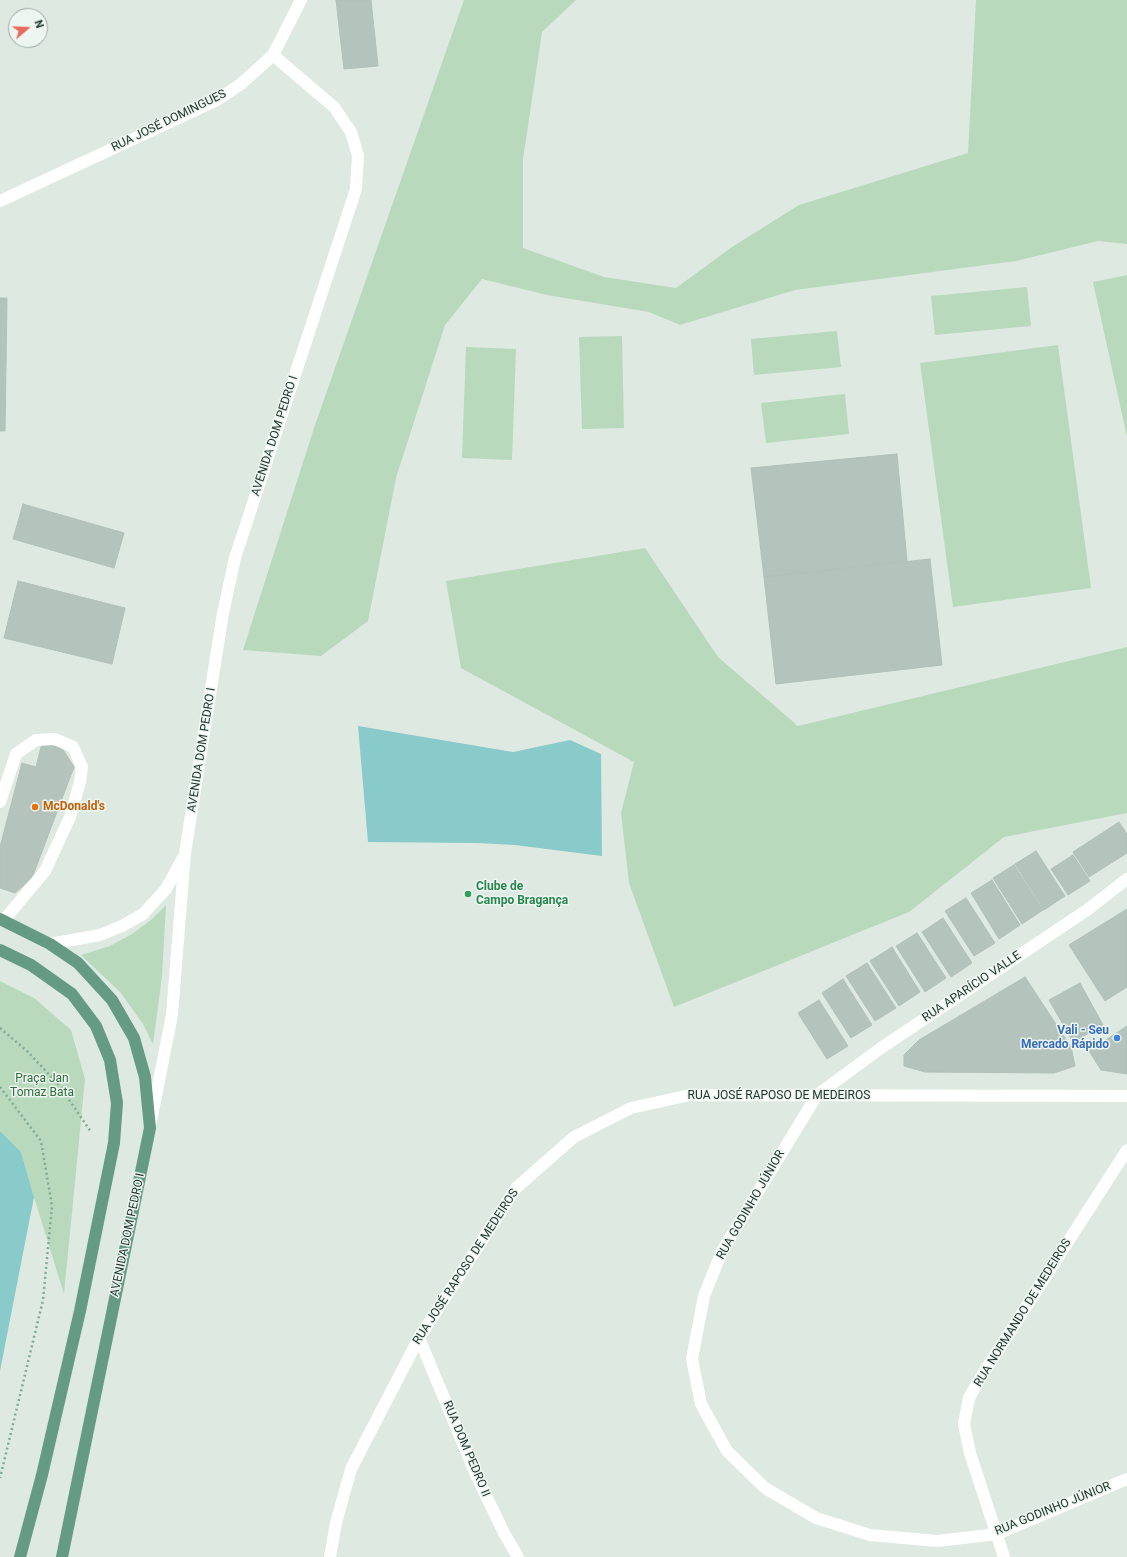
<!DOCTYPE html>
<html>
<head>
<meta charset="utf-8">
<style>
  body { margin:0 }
  #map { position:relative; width:1127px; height:1557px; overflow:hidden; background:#dee9e2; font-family:Roboto,sans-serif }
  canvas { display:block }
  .north { position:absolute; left:8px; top:8px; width:40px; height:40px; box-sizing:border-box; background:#eef6f1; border:1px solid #9caaa3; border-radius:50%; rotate:71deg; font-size:11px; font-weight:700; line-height:16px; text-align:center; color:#21372e }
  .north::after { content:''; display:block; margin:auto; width:14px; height:18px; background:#e86a5d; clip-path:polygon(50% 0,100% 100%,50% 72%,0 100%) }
</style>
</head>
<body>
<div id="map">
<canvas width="1127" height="1557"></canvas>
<div class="north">N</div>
</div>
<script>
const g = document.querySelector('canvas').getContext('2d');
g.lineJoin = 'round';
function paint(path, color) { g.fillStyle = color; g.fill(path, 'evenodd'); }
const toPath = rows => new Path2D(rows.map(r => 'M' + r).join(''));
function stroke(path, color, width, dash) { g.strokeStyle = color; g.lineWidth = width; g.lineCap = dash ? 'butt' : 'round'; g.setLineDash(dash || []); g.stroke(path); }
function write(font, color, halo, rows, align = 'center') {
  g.font = font + ' Roboto,sans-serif'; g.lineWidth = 3; g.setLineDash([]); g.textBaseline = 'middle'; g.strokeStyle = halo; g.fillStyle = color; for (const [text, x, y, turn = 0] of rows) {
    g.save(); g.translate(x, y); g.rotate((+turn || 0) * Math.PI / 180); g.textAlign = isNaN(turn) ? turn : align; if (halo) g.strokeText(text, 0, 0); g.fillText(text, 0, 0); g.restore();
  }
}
paint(toPath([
  [464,0,576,0,542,32,523,159,523,248,604,277,676,288,732,247,799,205,968,153,976,0,1127,0,1127,244,1098,241,1016,261,795,290,680,325,649,312,547,295,482,279,445,325,396,478,368,621,321,656,243,650,314,428],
  [1127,275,1127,437,1093,282],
  [1027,287,1031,326,935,335,931,296],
  [837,331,841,367,754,375,751,339],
  [622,336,624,428,582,429,579,337],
  [1058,345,1091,588,953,607,920,363],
  [466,347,516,349,512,460,462,458],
  [845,394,849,434,766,443,761,403],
  [645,548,718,657,798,726,1127,647,1127,813,1004,837,909,912,674,1007,629,883,621,813,634,762,461,668,446,581],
  [166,905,162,976,153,1044,143,1024,120,992,81,955,110,946,132,934,151,920],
  [0,981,34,998,71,1030,85,1079,64,1294,34,1197,21,1152,0,1131]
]), '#b8d9bc');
paint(toPath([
  [358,726,513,752,570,740,601,754,602,856,515,845,477,843,368,842],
  [0,1131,21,1152,34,1197,0,1371]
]), '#89cacb');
const building = toPath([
  [336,0,371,0,378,66,344,69,336,0],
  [0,298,7,298,5,431,0,431,0,298],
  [897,454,907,561,764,577,751,468,897,454],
  [23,504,124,533,114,568,13,539,23,504],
  [930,559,942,665,776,684,764,577,930,559],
  [18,581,125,608,112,664,4,638,18,581],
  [42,743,62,748,74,767,32,878,15,893,0,888,0,847,22,763,36,767,42,743],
  [1119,822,1127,834,1127,853,1089,877,1073,852,1119,822],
  [1036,851,1065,896,1044,910,1015,864,1036,851],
  [1073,855,1090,881,1068,895,1051,869,1073,855],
  [1014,865,1043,910,1022,924,993,878,1014,865],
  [992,880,1020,925,999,939,971,893,992,880],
  [966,898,995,943,974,956,945,911,966,898],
  [1127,909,1127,987,1105,1001,1069,945,1127,909],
  [943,918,972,963,951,977,922,932,943,918],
  [917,933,946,978,925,992,896,946,917,933],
  [892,947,920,992,899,1006,870,961,892,947],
  [867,963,896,1008,875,1021,846,976,867,963],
  [1025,977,1071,1047,1075,1066,1054,1073,925,1072,904,1066,904,1055,919,1040,1025,977],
  [843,979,872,1025,851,1038,822,993,843,979],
  [1080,983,1103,1025,1073,1042,1049,1000,1080,983],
  [819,1000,848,1046,827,1059,798,1013,819,1000],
  [1127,1026,1127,1074,1101,1070,1089,1051,1127,1026]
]);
paint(building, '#b4c3bb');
stroke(building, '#b1c1b8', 1);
stroke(toPath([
  [0,1028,27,1051,59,1085,91,1132],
  [0,1087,41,1141,52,1206,43,1300,0,1478]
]), '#80aa97', 2.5, [2, 3]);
stroke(toPath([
  [0,201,217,100,241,84,273,55,301,0],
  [0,802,16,754,36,740,55,739,73,747,82,767,80,782,70,817,45,871,4,920],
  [1127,879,1087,910,881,1048,817,1095,722,1251,704,1296,692,1359,701,1404,727,1451,765,1488,816,1518,870,1535,937,1541,997,1534,1127,1479],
  [50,944,100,935,122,926,143,914,166,889,183,858],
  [151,1121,172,1015,185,853,223,613,235,558,356,189,358,156,351,132,334,107,273,55],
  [419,1338,477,1477,504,1533,518,1557],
  [330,1557,336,1523,351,1469,419,1338,516,1188,574,1137,631,1108,690,1095,1127,1096],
  [1004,1557,970,1453,964,1424,969,1398,979,1380,1127,1150]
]), '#fff', 12);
stroke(toPath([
  [0,919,50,944,78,963,112,1000,134,1038,145,1077,150,1128,62,1557],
  [0,950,31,965,72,994,96,1026,110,1060,117,1103,114,1143,80,1311,42,1475,20,1557]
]), '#659b85', 12);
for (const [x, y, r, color] of [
  [35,807,4,"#e8710a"],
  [468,894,4,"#2e9e5b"],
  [1117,1038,4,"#3f7fe0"]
]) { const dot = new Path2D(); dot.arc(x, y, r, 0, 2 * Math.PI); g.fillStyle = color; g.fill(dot); stroke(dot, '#eef6f1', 1.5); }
write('12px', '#21372e', '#eef6f1', [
  ["RUA JOSÉ DOMINGUES",169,121,-26],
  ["AVENIDA DOM PEDRO I",275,436,-72],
  ["AVENIDA DOM PEDRO I",202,750,-81],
  ["RUA APARÍCIO VALLE",972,987,-34],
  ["RUA JOSÉ RAPOSO DE MEDEIROS",779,1096],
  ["RUA GODINHO JÚNIOR",751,1205,-60],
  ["AVENIDA DOM PEDRO I",128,1235,-78],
  ["RUA JOSÉ RAPOSO DE MEDEIROS",466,1267,-57],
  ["RUA NORMANDO DE MEDEIROS",1023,1313,-58],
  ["RUA DOM PEDRO II",466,1449,67],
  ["RUA GODINHO JÚNIOR",1053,1509,-22]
]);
write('bold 12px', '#c56008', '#eef6f1', [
  ["McDonald's",43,807]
], 'left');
write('bold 12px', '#27864d', '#eef6f1', [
  ["Clube de",476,887],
  ["Campo Bragança",476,901]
], 'left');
write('bold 12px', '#366cbe', '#eef6f1', [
  ["Vali - Seu",1109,1031],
  ["Mercado Rápido",1109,1045]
], 'right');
write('12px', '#2e6b3c', '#eef6f1', [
  ["Praça Jan",42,1079],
  ["Tomaz Bata",42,1093]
]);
</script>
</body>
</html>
